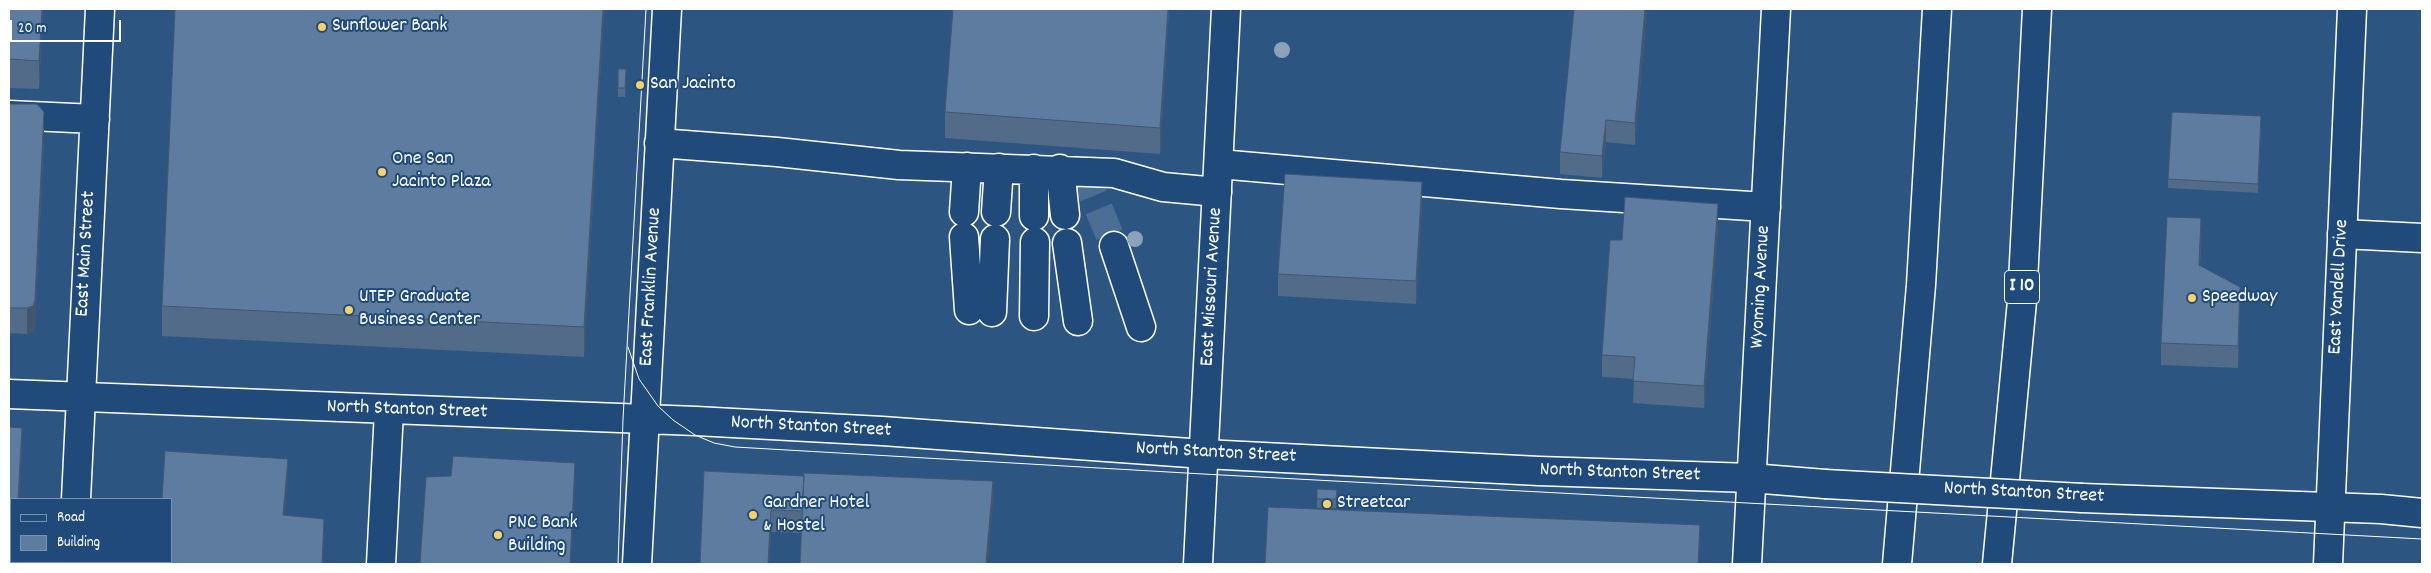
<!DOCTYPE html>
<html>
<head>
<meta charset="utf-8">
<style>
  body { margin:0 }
  #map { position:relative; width:2431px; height:573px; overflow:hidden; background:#2c5582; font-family:Dekko,sans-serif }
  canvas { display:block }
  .frame { position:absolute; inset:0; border:10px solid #fff; pointer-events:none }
  .legend { position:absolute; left:10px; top:498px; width:162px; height:65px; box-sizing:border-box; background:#1f4a7a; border:1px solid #7992af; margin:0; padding:6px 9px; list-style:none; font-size:15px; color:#fff }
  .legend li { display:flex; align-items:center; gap:10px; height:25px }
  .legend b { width:25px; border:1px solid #7992af }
  .scale { position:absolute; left:10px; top:20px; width:111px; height:22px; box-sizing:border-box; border:2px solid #fff; border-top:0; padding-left:6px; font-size:15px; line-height:18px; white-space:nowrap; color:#fff; -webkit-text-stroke:4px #1f4a7a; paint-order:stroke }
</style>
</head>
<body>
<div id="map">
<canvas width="2431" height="573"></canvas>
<div class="frame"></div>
<ul class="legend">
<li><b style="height:6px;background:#1f4a7a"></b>Road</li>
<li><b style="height:14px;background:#5e7c9f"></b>Building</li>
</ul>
<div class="scale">20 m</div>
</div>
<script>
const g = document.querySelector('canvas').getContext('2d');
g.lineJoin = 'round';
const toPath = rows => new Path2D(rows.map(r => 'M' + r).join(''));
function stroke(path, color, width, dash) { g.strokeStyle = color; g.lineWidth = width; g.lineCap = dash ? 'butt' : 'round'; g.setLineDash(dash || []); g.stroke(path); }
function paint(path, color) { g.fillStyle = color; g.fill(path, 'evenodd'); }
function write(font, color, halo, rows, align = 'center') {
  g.font = font + ' Dekko,sans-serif'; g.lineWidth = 4; g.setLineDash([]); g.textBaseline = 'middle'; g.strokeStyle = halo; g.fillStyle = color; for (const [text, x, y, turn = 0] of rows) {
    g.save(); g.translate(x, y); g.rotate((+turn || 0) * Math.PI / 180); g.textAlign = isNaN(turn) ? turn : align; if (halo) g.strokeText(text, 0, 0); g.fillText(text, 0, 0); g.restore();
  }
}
stroke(toPath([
  [1083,170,1114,246]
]), '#4c6e95', 28, [28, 14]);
const minor = toPath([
  [9,115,95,119],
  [659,143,777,152,899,165,1114,173,1163,187,1217,192],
  [1219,164,1561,194,1766,207],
  [1060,169,1065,215],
  [964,212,967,167],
  [996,212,999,168],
  [1034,216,1034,169],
  [2342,234,2422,238],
  [964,237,969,310],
  [1067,243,1078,321],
  [1114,246,1141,327],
  [992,312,995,239],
  [1034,316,1035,242],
  [9,394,696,421,882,431,1204,454,1539,471,1751,478,1825,484],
  [2082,498,2381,509,2422,513],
  [76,499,100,9],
  [73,564,73,562],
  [381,564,389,411],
  [637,564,667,9]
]);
const major = toPath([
  [1198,564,1226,9],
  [1747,564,1776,9],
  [2328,564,2352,9]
]);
const highway = toPath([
  [1897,564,1921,285,1937,9],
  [1997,564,2022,301,2037,9]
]);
stroke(minor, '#fff', 31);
stroke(major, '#fff', 31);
stroke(highway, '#fff', 31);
stroke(minor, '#1f4a7a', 28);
stroke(major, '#1f4a7a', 28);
stroke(highway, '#1f4a7a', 28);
stroke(toPath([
  [628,347,639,379,658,406,673,420,695,435,714,443,735,447,1203,474,2422,539],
  [618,564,623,419,646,9]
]), '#fff', 1);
const minorBridge = toPath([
  [1825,484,2082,498]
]);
stroke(minorBridge, '#fff', 31, []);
stroke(minorBridge, '#1f4a7a', 28);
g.fillStyle = '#8ca2bb';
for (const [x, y] of [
  [1282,50],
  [1135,239]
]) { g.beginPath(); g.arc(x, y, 8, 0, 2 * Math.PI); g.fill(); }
paint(toPath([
  [9,9,43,9,39,89,9,88],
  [604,9,584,357,162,336,162,306],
  [1169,9,1160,154,945,138,945,112],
  [1647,9,1635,145,1606,142,1602,178,1560,174,1560,152],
  [618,69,626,78,625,97,618,97],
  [9,104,44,138,35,326,33,332,27,334,9,333],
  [2261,125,2258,193,2168,188,2168,179],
  [1422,204,1416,304,1278,296,1278,274],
  [1718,227,1704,408,1633,403,1634,379,1602,377,1602,355,1622,240],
  [2201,240,2200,266,2240,309,2238,368,2161,365,2161,343],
  [704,471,993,506,801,533,771,532,769,564,700,564],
  [1317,489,1337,490,1336,508,1317,508]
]), '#516b89');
paint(toPath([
  [42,9,43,9,39,89,39,61],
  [603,9,604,9,584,357,584,327],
  [1168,9,1169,9,1160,154,1160,128],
  [1645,9,1647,9,1635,145,1635,123],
  [44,112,44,138,35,326,33,332,27,334,27,308],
  [2261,116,2261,125,2258,193,2258,184],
  [1606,120,1606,142,1602,178,1602,156],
  [1422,182,1422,204,1416,304,1416,281],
  [1718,204,1718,227,1704,408,1704,386],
  [2201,218,2201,240,2199,287,2199,265],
  [2240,287,2240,309,2238,368,2238,346],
  [22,428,22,454,20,499,18,499],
  [288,459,288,484,283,541,283,515],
  [575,463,575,492,571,564,570,564],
  [993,481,993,506,988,564,986,564],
  [771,510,771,532,769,564,768,564],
  [324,519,324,545,323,564,322,564],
  [1700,525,1699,564,1698,564]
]), '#42576f');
const building = toPath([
  [9,9,42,9,39,61,9,59,9,9],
  [175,9,603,9,584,327,162,306,175,9],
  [953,9,1168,9,1160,128,945,112,953,9],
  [1574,9,1645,9,1635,123,1606,120,1602,156,1560,152,1574,9],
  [618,69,626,69,625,88,618,88,618,69],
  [9,104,37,104,44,112,35,300,33,306,27,308,9,308,9,104],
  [2172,112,2261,116,2258,184,2168,179,2172,112],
  [1285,174,1422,182,1416,281,1278,274,1285,174],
  [1625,197,1718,204,1704,386,1633,381,1635,357,1602,355,1610,240,1622,240,1625,197],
  [2167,217,2201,218,2199,265,2240,287,2238,346,2161,343,2167,217],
  [9,427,22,428,18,499,11,499,11,562,15,562,15,564,9,564,9,427],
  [165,451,288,459,283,515,324,519,322,564,158,564,158,562,171,562,171,499,162,499,165,451],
  [453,456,575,463,570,564,420,564,426,477,451,476,453,456],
  [704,471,804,476,802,511,771,510,768,564,700,564,704,471],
  [804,473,993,481,986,564,800,564,804,473],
  [1317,489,1337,490,1336,499,1317,499,1317,489],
  [1268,507,1700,525,1698,564,1265,564,1268,507]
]);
paint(building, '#5e7c9f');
stroke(building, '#42576f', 1);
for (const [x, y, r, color] of [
  [322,27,5,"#ffd166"],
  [640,85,5,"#ffd166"],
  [382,172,5,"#ffd166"],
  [2192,298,5,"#ffd166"],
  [349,310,5,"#ffd166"],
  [1327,504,5,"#ffd166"],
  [753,515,5,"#ffd166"],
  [498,535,5,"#ffd166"]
]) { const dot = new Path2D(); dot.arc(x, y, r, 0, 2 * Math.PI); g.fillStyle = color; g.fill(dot); stroke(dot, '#1f4a7a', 2); }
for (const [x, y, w] of [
  [2022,287,35]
]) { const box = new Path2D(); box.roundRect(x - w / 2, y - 16.5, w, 33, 4); g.fillStyle = '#1f4a7a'; g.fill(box); stroke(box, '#fff', 1); }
write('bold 19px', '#fff', null, [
  ["I 10",2022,287]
]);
write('20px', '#fff', '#1f4a7a', [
  ["Sunflower Bank",332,27],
  ["San Jacinto",650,85],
  ["One San",392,160],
  ["Jacinto Plaza",392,183],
  ["UTEP Graduate",359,298],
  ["Business Center",359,321],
  ["Speedway",2202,298],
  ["Gardner Hotel",763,504],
  ["& Hostel",763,527],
  ["Streetcar",1337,504],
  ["PNC Bank",508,524],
  ["Building",508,547]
], 'left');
write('20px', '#fff', '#1f4a7a', [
  ["East Main Street",87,254,-87],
  ["East Franklin Avenue",652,287,-87],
  ["East Missouri Avenue",1213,287,-87],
  ["Wyoming Avenue",1762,287,-87],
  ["East Yandell Drive",2340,287,-87],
  ["North Stanton Street",407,411,2],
  ["North Stanton Street",811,428,3],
  ["North Stanton Street",1216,454,3],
  ["North Stanton Street",1620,474,2],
  ["North Stanton Street",2024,494,3]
]);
</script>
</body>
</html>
